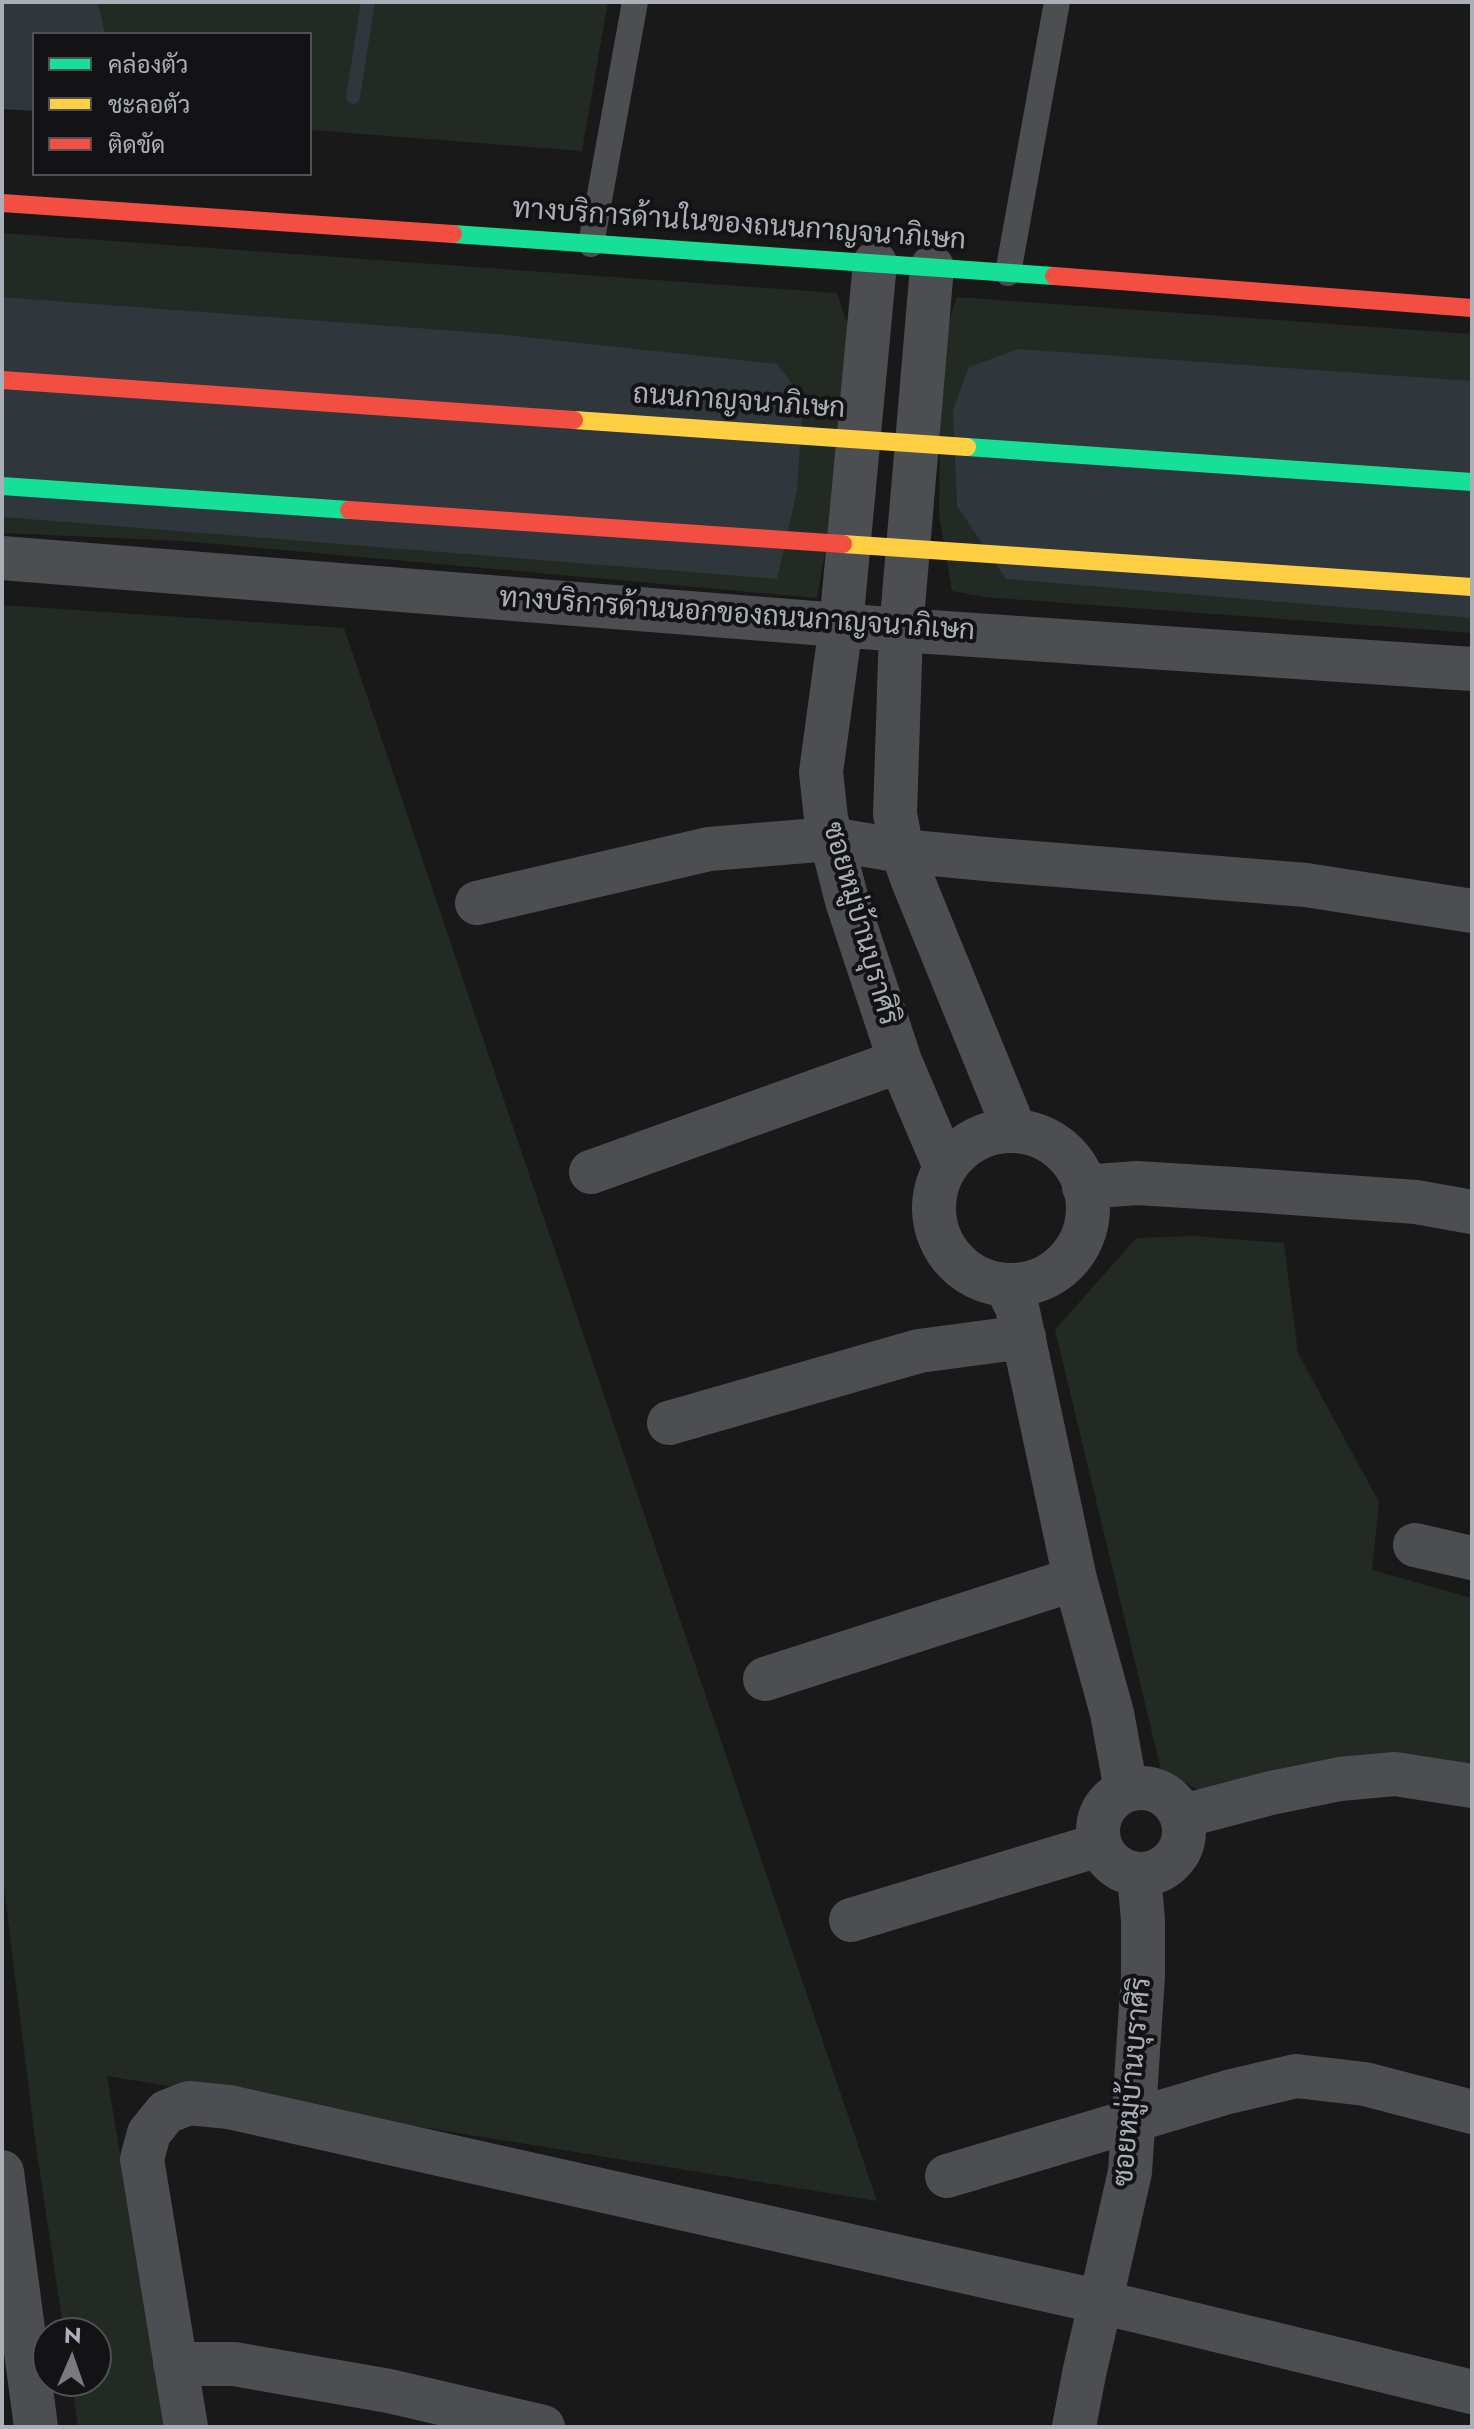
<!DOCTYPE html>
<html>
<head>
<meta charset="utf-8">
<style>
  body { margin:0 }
  #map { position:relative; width:1474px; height:2429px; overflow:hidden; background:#191919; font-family:Jost,Sarabun,sans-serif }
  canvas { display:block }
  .frame { position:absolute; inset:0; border:4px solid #abafb8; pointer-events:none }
  .legend { position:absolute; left:32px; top:32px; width:280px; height:144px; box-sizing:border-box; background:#131315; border:2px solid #505156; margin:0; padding:10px 14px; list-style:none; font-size:24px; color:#abafb8 }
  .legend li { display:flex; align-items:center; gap:16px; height:40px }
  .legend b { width:40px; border:2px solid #505156 }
  .north { position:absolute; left:32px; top:2317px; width:80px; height:80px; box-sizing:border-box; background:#131315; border:2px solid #505156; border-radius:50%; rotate:2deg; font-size:22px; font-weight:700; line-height:32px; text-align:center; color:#abafb8 }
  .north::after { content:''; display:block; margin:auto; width:28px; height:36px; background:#787a80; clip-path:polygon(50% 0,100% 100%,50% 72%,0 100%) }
</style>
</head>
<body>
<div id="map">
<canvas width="1474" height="2429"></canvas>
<div class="frame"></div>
<ul class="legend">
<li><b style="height:10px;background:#16e098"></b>คล่องตัว</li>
<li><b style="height:10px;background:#ffcf43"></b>ชะลอตัว</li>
<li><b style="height:10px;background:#f24e42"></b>ติดขัด</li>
</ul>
<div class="north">N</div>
</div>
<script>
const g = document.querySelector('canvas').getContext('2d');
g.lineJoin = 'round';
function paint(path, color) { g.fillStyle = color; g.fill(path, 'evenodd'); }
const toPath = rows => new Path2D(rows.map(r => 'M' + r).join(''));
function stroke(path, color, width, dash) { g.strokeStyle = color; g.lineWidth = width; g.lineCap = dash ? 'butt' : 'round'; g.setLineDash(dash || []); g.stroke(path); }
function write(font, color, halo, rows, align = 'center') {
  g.font = font + ' Jost,Sarabun,sans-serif'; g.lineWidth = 8; g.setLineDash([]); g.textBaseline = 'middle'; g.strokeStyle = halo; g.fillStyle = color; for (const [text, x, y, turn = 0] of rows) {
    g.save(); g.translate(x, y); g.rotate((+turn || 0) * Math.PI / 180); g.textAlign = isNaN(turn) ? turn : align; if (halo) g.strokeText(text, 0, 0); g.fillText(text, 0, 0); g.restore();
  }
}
paint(toPath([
  [97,2,608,2,582,151,310,130,310,34,105,34],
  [2,233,837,293,850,331,833,505,817,598,182,541,2,533],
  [957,297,1472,334,1472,633,983,597,952,591,939,515,940,387,946,329],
  [2,605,344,628,877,2201,107,2076,166,2427,78,2427,71,2381,96,2381,96,2333,64,2333,36,2147,2,1872],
  [1193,1236,1284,1243,1298,1353,1379,1502,1372,1570,1472,1598,1472,1768,1199,1790,1161,1770,1055,1330,1136,1238]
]), '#232923');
paint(toPath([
  [2,2,97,2,101,15,105,34,34,34,34,111,2,109],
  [2,297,497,334,777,364,803,398,797,491,777,579,2,517],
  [1019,349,1472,381,1472,618,1006,579,957,506,953,410,969,367]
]), '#2f363c');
stroke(toPath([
  [353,97,368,2]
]), '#2f363c', 14);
stroke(toPath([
  [591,244,635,2],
  [1008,273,1057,2]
]), '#4d4e51', 26);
stroke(toPath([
  [875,263,841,625,821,772,826,818,847,901,900,1061,945,1167],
  [932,267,901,630,895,814,902,851,913,881,1015,1131],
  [2,558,901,630,1472,669],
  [477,903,709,849,830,839,902,851,996,860,1306,885,1472,911],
  '934 1208a77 77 0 1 1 154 0a77 77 0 1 1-154 0Z',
  [591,1172,900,1061],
  [1084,1187,1137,1183,1250,1190,1416,1202,1472,1212],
  [1006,1286,1017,1307,1075,1579,1112,1713,1126,1790],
  [669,1423,919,1351,1024,1337],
  [1415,1545,1472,1558],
  [765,1679,1075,1579],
  '1098 1831a43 43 0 1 1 86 0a43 43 0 1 1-86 0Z',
  [1183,1816,1271,1793,1340,1779,1395,1774,1472,1786],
  [851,1920,1099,1845],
  [2,2172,36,2427],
  [947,2176,1228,2092,1296,2076,1365,2084,1472,2112],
  [175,2364,234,2364,389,2391,543,2427],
  [186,2427,142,2159,149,2133,166,2112,189,2103,229,2107,1101,2302,1472,2392],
  [1074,2427,1084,2374,1130,2172,1143,1976,1143,1920,1139,1875]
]), '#4d4e51', 44);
stroke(toPath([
  [453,234,1054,276],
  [967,447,1472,482],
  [2,486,349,510]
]), '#16e098', 18);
stroke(toPath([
  [574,420,967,447],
  [843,544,1472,587]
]), '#ffcf43', 18);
stroke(toPath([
  [2,203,453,234],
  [1054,276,1472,308],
  [2,380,574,420],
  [349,510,843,544]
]), '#f24e42', 18);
write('28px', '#abafb8', '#131315', [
  ["ทางบริการด้านในของถนนกาญจนาภิเษก",739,226,4],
  ["ถนนกาญจนาภิเษก",739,403,4],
  ["ทางบริการด้านนอกของถนนกาญจนาภิเษก",737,616,4],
  ["ซอยหมู่บ้านบุราศิริ",859,924,74],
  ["ซอยหมู่บ้านบุราศิริ",1134,2082,-85]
]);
</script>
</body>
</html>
